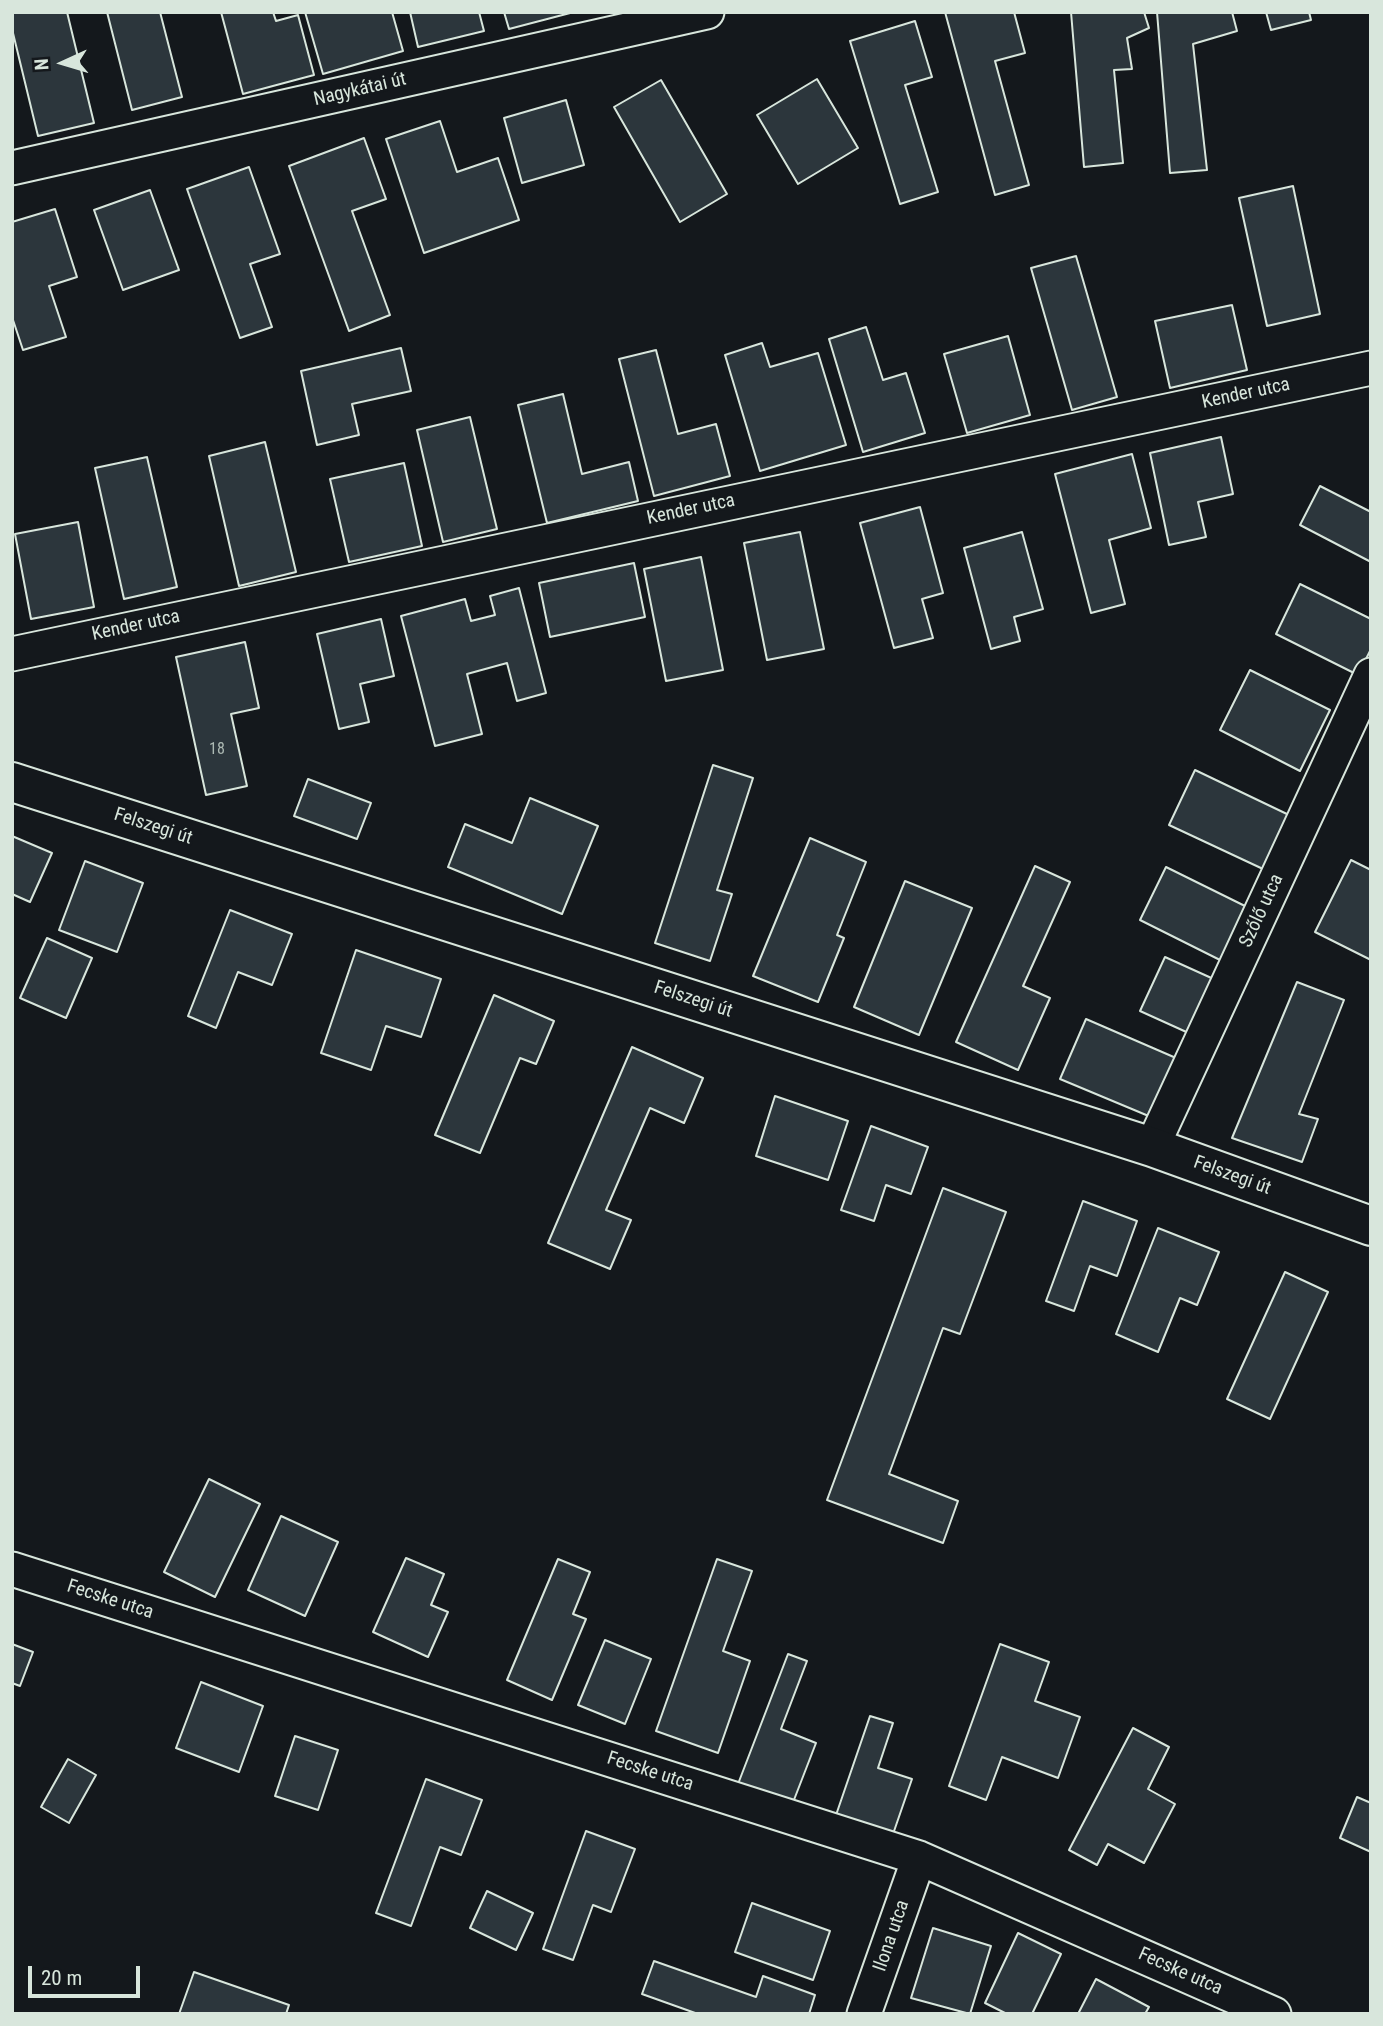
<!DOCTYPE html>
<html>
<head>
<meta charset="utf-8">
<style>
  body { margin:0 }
  #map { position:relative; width:1383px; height:2026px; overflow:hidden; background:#14181c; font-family:"Roboto Condensed",sans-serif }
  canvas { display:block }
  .frame { position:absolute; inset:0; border:14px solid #d8e6dc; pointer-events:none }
  .north { position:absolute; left:28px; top:28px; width:70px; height:70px; -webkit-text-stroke:5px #14181c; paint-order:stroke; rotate:266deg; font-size:19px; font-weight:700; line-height:28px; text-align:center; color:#d8e6dc }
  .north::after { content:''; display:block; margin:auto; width:24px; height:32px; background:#d8e6dc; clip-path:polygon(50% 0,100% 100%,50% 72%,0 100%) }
  .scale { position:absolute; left:28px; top:1966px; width:112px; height:32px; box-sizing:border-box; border:4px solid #d8e6dc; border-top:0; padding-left:9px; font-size:21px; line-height:24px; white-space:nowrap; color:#d8e6dc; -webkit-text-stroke:5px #14181c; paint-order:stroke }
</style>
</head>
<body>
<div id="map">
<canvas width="1383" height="2026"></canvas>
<div class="frame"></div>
<div class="north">N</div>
<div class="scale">20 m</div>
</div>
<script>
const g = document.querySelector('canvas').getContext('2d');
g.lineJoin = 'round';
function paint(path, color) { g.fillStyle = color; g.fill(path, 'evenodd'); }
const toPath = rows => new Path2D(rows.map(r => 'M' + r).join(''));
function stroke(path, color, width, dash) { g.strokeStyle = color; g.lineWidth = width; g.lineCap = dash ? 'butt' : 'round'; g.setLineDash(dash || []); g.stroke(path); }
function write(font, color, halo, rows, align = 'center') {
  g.font = font + ' "Roboto Condensed",sans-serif'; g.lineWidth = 5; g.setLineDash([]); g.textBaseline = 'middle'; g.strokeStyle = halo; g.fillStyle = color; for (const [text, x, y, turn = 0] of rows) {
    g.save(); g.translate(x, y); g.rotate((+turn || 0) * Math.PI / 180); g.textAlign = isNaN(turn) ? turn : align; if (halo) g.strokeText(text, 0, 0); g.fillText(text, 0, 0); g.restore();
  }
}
const building = toPath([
  [12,12,67,12,94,123,38,136,12,29,12,12],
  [107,12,160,12,182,97,132,110,107,12],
  [221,12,273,12,276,21,298,15,314,75,243,94,221,12],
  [305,12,392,12,403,51,323,74,305,12],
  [410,12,479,12,484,31,418,47,410,12],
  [504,12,574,12,509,29,504,12],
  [945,12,1014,12,1025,53,995,61,1029,185,995,195,945,12],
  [1071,12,1144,12,1149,28,1127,38,1132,69,1114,70,1123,163,1084,167,1071,12],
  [1157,12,1232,12,1237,31,1193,44,1207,170,1170,173,1157,12],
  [1266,12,1309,12,1311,20,1271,30,1266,12],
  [915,21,932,77,905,85,938,192,900,204,850,41,915,21],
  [817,79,858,148,798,184,757,115,817,79],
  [661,80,727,194,680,222,614,107,661,80],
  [566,100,584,165,522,183,504,118,566,100],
  [440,121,457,172,498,158,519,220,424,253,386,139,440,121],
  [364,138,386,199,352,211,390,315,349,331,289,166,364,138],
  [249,167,280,254,250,264,272,327,240,338,187,189,249,167],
  [1293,186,1320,314,1267,326,1239,198,1293,186],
  [150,190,179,270,123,290,94,210,150,190],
  [55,209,77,277,49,286,66,337,23,350,12,317,12,222,55,209],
  [1076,256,1117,397,1072,410,1031,268,1076,256],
  [1232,305,1247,370,1170,388,1155,321,1232,305],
  [866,327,883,380,906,373,925,433,863,452,829,339,866,327],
  [1008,336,1030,415,967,433,944,354,1008,336],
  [762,343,770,367,818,353,846,445,760,471,725,355,762,343],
  [401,348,411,391,352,404,359,435,317,445,301,371,401,348],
  [656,350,678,434,716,424,730,476,654,496,619,359,656,350],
  [563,394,582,474,629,462,638,501,547,523,518,405,563,394],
  [470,417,497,529,443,542,417,430,470,417],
  [1221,437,1233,494,1198,502,1206,537,1169,545,1150,453,1221,437],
  [265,442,296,572,239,586,209,456,265,442],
  [1132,454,1151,528,1109,540,1125,604,1091,613,1055,474,1132,454],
  [147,457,177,587,124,599,95,468,147,457],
  [404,463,422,546,349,562,330,479,404,463],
  [1320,486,1371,512,1371,562,1300,525,1320,486],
  [920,507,943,593,922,599,933,638,894,648,860,523,920,507],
  [78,522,94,607,31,619,15,534,78,522],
  [800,532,824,649,767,660,744,543,800,532],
  [1022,532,1043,609,1014,617,1020,641,991,649,964,548,1022,532],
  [701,557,723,670,666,681,644,569,701,557],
  [634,563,645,617,550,637,539,583,634,563],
  [1300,584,1371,619,1371,649,1358,675,1276,634,1300,584],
  [519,588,546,693,517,701,507,663,467,674,482,734,435,746,401,616,465,599,471,621,495,615,490,596,519,588],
  [381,619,394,676,360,684,369,722,339,729,317,634,381,619],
  [245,642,259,708,231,714,247,786,206,795,176,657,245,642],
  [1250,670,1330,710,1300,771,1220,730,1250,670],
  [713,765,753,778,717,890,732,894,710,961,655,943,713,765],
  [1195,770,1289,815,1263,869,1169,825,1195,770],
  [308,779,371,803,357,839,294,816,308,779],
  [530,798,598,826,562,914,448,867,465,824,512,843,530,798],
  [12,836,52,853,30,902,12,894,12,836],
  [810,838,866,862,837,935,844,938,818,1002,753,976,810,838],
  [1351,860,1371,870,1371,960,1315,932,1351,860],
  [85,861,143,883,117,952,59,930,85,861],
  [1035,866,1070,882,1023,986,1050,998,1018,1070,956,1042,1035,866],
  [1166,867,1249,908,1222,961,1140,920,1166,867],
  [905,881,972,908,919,1035,854,1007,905,881],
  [230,910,292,934,272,985,238,972,216,1028,188,1016,230,910],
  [47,938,92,958,66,1018,20,998,47,938],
  [356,950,441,979,421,1037,386,1026,371,1070,321,1053,356,950],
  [1165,957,1218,981,1193,1035,1140,1011,1165,957],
  [1297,982,1344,1000,1299,1114,1318,1119,1302,1162,1232,1138,1297,982],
  [494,995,554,1021,536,1064,520,1058,480,1153,435,1135,494,995],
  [1086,1019,1176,1058,1151,1117,1060,1079,1086,1019],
  [632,1047,703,1078,684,1123,650,1108,606,1210,631,1220,610,1269,548,1243,632,1047],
  [775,1096,848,1121,828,1180,756,1156,775,1096],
  [871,1126,928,1147,911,1194,886,1185,874,1221,841,1210,871,1126],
  [943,1188,1006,1212,960,1334,943,1328,889,1474,958,1501,943,1543,827,1500,943,1188],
  [1083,1201,1137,1221,1117,1276,1090,1266,1074,1311,1046,1301,1083,1201],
  [1158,1228,1219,1252,1197,1305,1180,1298,1158,1352,1116,1334,1158,1228],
  [1285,1272,1328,1292,1270,1419,1227,1399,1285,1272],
  [209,1479,260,1504,215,1597,164,1572,209,1479],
  [281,1516,338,1542,305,1616,248,1590,281,1516],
  [406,1558,444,1574,431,1605,448,1612,428,1657,373,1632,406,1558],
  [558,1559,590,1572,573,1614,586,1619,552,1700,507,1680,558,1559],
  [717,1559,752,1571,723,1651,750,1661,718,1753,656,1731,717,1559],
  [605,1640,651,1659,625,1724,578,1705,605,1640],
  [12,1644,33,1652,20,1686,12,1683,12,1644],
  [1000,1644,1049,1662,1035,1701,1080,1717,1058,1778,1002,1757,986,1800,949,1786,1000,1644],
  [788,1654,807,1661,781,1729,816,1743,792,1805,738,1784,788,1654],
  [201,1682,263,1706,239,1772,176,1748,201,1682],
  [870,1716,893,1723,878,1768,912,1779,892,1837,835,1818,870,1716],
  [1133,1728,1169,1747,1148,1789,1175,1804,1144,1863,1108,1844,1097,1865,1069,1850,1133,1728],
  [295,1736,338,1750,318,1810,275,1796,295,1736],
  [68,1759,96,1775,69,1823,41,1807,68,1759],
  [426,1779,482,1800,461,1855,440,1847,411,1926,376,1913,426,1779],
  [1357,1797,1371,1803,1371,1852,1340,1838,1357,1797],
  [586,1831,635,1849,611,1912,593,1905,573,1960,543,1949,586,1831],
  [487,1891,533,1913,516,1950,470,1928,487,1891],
  [752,1903,830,1931,813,1980,735,1952,752,1903],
  [933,1928,991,1946,970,2014,911,1998,933,1928],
  [1018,1933,1061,1954,1032,2014,1007,2014,985,2003,1018,1933],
  [654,1961,756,1997,763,1976,815,1995,809,2014,698,2014,642,1994,654,1961],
  [194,1972,289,2005,286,2014,179,2014,194,1972],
  [1096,1979,1149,2007,1145,2014,1078,2014,1096,1979]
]);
paint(building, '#2c363c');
stroke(building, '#d8e6dc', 2);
const minor = toPath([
  [12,168,707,12],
  [12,654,1371,368],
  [1152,1147,1371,675],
  [12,1569,919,1858,1274,2014],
  [864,2014,919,1858]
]);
const primary = toPath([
  [12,782,1152,1147,1371,1226]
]);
stroke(minor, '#d8e6dc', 37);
stroke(primary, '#d8e6dc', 42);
stroke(minor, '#14181c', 33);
stroke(primary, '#14181c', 38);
write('16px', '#adbab4', null, [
  ["18",217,750]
]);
write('19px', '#d8e6dc', '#14181c', [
  ["Nagykátai út",360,90,-13],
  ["Kender utca",1246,394,-12],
  ["Kender utca",691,510,-12],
  ["Kender utca",136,626,-12],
  ["Felszegi út",153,827,18],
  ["Szőlő utca",1262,911,-65],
  ["Felszegi út",693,1000,18],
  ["Felszegi út",1232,1176,20],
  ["Fecske utca",110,1600,18],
  ["Fecske utca",650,1772,18],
  ["Ilona utca",892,1936,-71],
  ["Fecske utca",1180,1972,24]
]);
</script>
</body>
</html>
